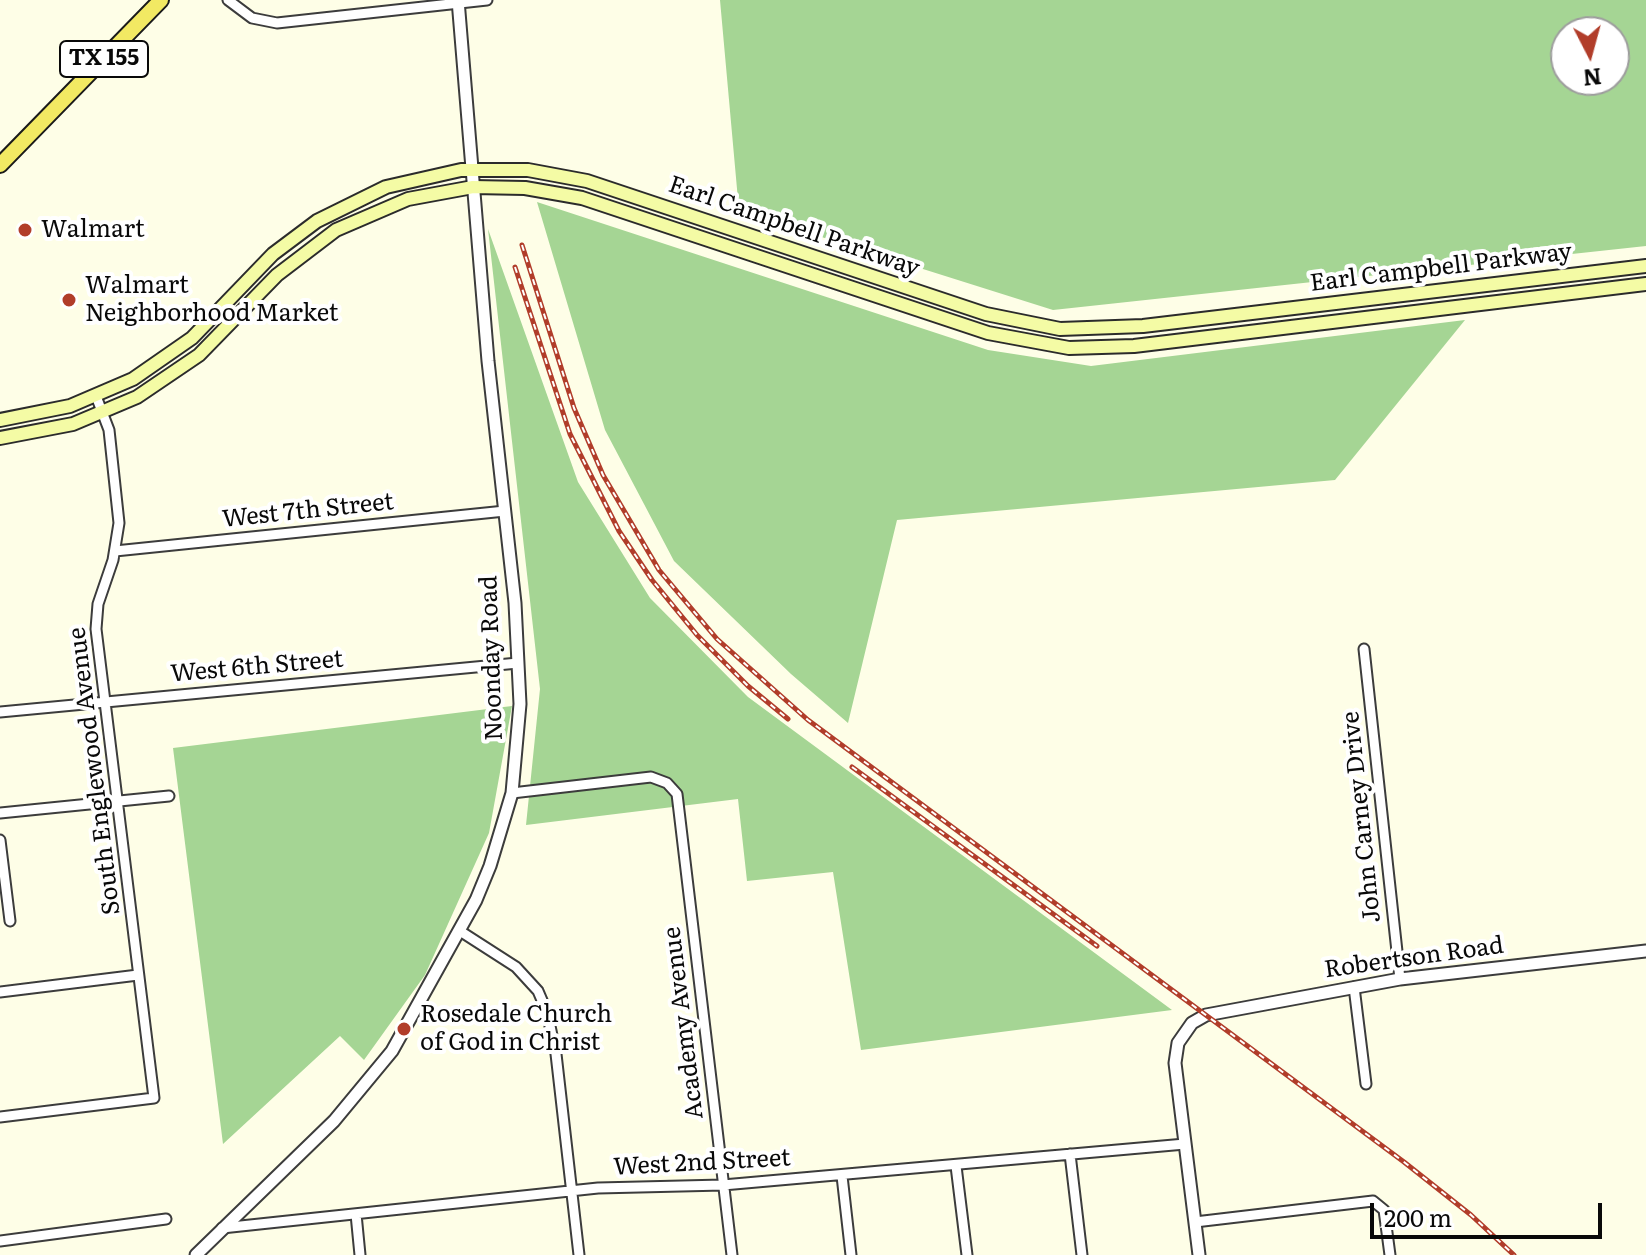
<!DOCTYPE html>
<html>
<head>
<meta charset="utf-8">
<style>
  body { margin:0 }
  #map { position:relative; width:1646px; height:1255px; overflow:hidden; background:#fefee7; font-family:Literata,serif }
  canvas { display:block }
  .north { position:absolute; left:1550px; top:16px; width:80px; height:80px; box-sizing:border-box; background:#fff; border:2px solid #9d9d9d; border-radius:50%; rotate:174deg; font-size:22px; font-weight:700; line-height:32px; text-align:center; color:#090909 }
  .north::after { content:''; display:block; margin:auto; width:28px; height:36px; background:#b13d2a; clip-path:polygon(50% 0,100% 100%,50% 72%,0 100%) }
  .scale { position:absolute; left:1370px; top:1203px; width:232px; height:36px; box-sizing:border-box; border:4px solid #090909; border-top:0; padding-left:10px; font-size:24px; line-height:28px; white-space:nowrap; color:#090909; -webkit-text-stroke:6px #fff; paint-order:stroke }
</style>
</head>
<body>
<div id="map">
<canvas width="1646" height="1255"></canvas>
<div class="north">N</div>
<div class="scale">200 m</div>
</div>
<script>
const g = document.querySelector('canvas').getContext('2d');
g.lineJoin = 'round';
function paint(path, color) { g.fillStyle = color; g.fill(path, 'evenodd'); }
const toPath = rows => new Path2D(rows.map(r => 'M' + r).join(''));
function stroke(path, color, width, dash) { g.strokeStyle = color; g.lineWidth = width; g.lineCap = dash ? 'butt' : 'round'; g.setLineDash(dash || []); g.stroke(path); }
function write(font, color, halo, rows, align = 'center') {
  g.font = font + ' Literata,serif'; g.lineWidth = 8; g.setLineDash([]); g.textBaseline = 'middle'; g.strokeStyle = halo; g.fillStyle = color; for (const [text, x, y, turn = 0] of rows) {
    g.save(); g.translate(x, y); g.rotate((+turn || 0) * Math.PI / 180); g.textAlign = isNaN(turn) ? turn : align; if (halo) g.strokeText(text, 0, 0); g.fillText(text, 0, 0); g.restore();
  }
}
paint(toPath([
  [720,0,1646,0,1646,246,1053,310,739,211],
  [1566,32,1614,32,1614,80,1566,80],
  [537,202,988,350,1091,366,1465,320,1335,480,897,520,848,723,791,674,674,561,605,430],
  [488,229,578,482,650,598,748,697,1172,1010,861,1050,833,872,747,881,738,799,526,825,540,689],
  [512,706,489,833,425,975,364,1060,340,1036,223,1144,173,748]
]), '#a5d594');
const minor = toPath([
  [228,0,252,18,277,23,487,0],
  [115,551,505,511],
  [1364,649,1400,979],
  [0,712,518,663],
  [512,793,651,777,667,783,677,794,732,1255],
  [0,813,169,796],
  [0,840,10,921],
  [460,931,516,967,538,991,547,1012,556,1054,579,1255],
  [1354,987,1366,1084],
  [0,992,138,975],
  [0,1117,154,1098,96,629,98,604,113,560,119,523,109,430,96,396],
  [1070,1154,1082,1255],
  [956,1166,967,1255],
  [842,1176,851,1255],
  [356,1214,360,1255],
  [1195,1222,1373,1201,1384,1210,1390,1255],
  [222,1228,598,1188,723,1185,1185,1144],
  [0,1241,166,1219]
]);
const tertiary = toPath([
  [196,1255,334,1121,392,1051,476,900,490,866,512,793,520,704,515,603,488,361,458,0],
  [1199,1255,1175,1063,1178,1043,1192,1023,1206,1015,1400,979,1646,951]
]);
const secondary = toPath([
  [0,420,70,406,133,379,192,338,273,254,317,221,386,187,461,170,528,170,587,181,986,314,1060,329,1143,326,1646,266],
  [0,438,73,424,137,397,199,355,277,275,336,230,408,199,473,187,525,188,582,198,988,333,1069,348,1134,346,1646,284]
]);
const primary = toPath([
  [0,165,161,0]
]);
stroke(minor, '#3c3c3c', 13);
stroke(tertiary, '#3c3c3c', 15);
stroke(secondary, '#2b2b2b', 16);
stroke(primary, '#1a1a1a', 18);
stroke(minor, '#fff', 9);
stroke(tertiary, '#fff', 11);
stroke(secondary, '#f4fba5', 12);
stroke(primary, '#f2e963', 14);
const rail = toPath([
  [522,245,574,408,603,475,659,570,717,639,808,720,1404,1162,1471,1215,1514,1255],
  [515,267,570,434,619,531,652,580,697,635,748,686,788,719],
  [852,767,1097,946]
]);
stroke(rail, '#b13d2a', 5);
stroke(rail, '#fff', 2, [6]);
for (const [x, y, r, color] of [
  [25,230,8,"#b13d2a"],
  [69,300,8,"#b13d2a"],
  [404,1029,8,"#b13d2a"]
]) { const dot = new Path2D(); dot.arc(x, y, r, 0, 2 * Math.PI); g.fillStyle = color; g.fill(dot); stroke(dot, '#fff', 3); }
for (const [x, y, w] of [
  [104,59,88]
]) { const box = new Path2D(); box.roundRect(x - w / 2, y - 18, w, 36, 6); g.fillStyle = '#fff'; g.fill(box); stroke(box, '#090909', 2); }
write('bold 22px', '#090909', null, [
  ["TX 155",104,59]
]);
write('24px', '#090909', '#fff', [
  ["Earl Campbell Parkway",794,227,19],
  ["Earl Campbell Parkway",1441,268,-7],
  ["West 7th Street",308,511,-6],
  ["Noonday Road",492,658,-92],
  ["West 6th Street",257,667,-5],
  ["South Englewood Avenue",95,771,-97],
  ["John Carney Drive",1362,817,-96],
  ["Robertson Road",1414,958,-8],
  ["Academy Avenue",684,1023,-97],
  ["West 2nd Street",702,1163,-3]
]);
write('24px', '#090909', '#fff', [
  ["Walmart",41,230],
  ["Walmart",85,286],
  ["Neighborhood Market",85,314],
  ["Rosedale Church",420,1015],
  ["of God in Christ",420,1043]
], 'left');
</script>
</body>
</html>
